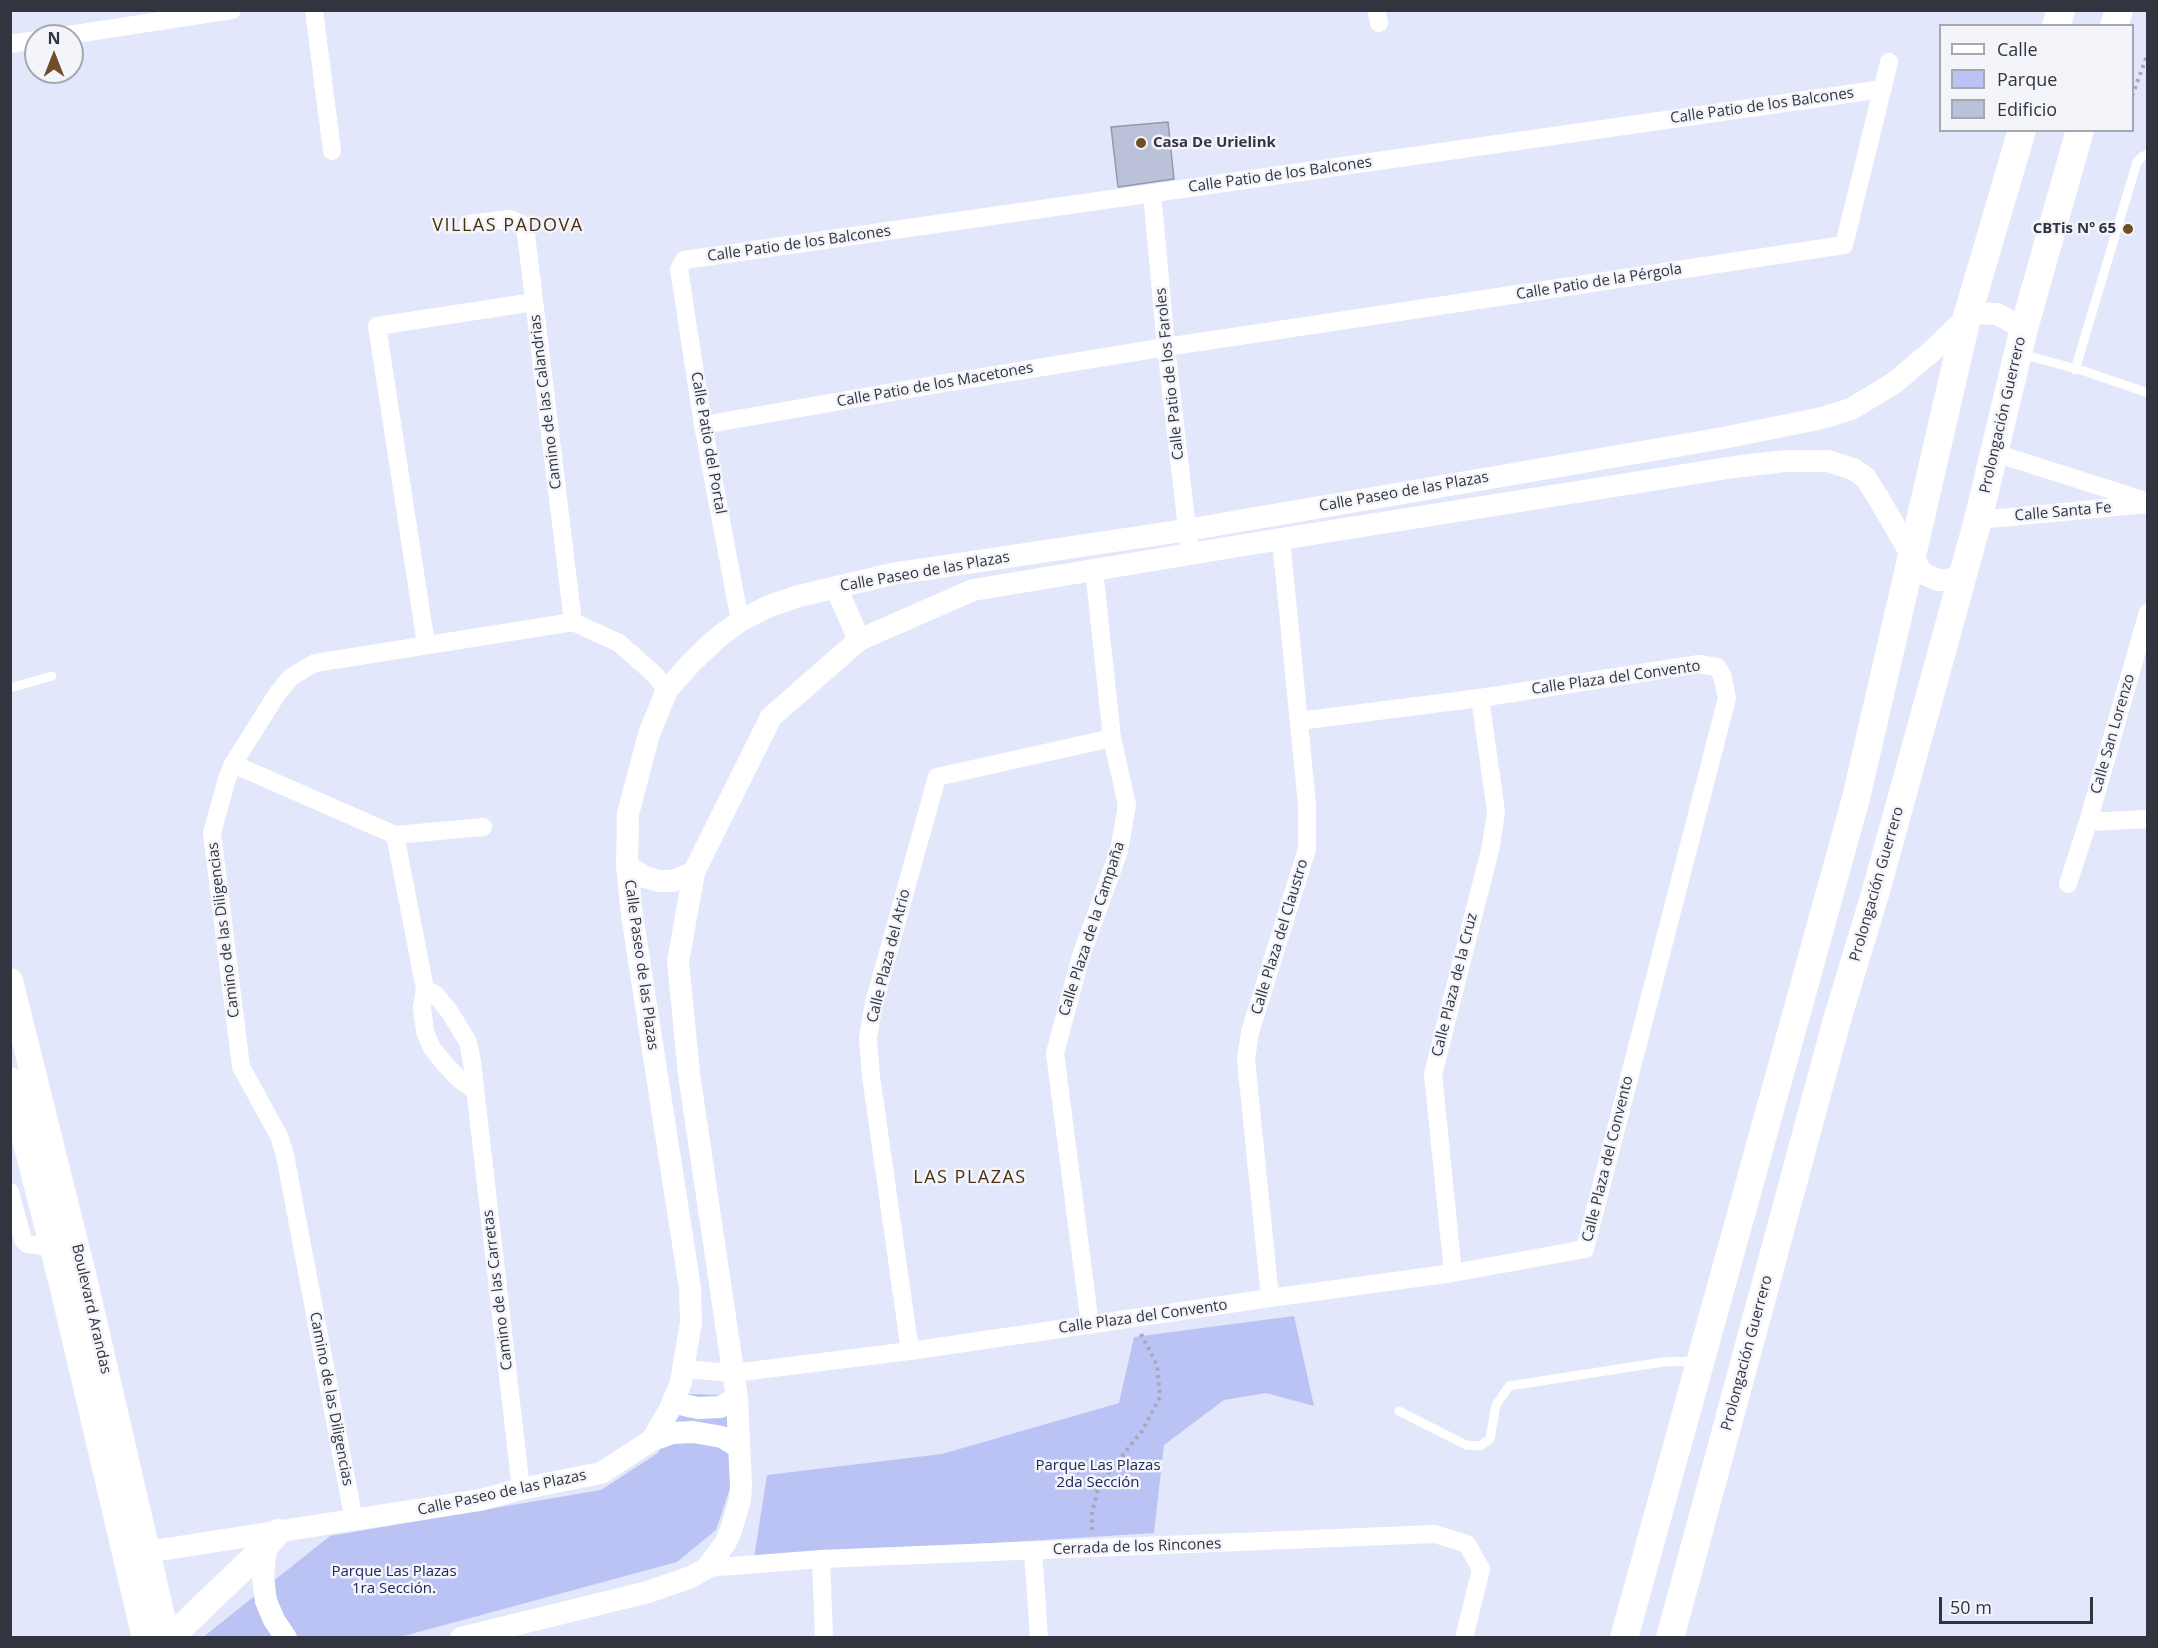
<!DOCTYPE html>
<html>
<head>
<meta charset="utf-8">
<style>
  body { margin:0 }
  #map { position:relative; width:2158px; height:1648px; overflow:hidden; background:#e3e7fc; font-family:"Open Sans",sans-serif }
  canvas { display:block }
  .frame { position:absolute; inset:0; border:12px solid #32353f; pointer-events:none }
  .legend { position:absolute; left:1939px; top:24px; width:195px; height:108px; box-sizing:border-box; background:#f4f5fa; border:2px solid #a6a8af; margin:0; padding:8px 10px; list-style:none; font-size:18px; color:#32353f }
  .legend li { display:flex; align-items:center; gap:12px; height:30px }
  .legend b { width:30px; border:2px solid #a6a8af }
  .north { position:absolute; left:24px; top:24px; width:60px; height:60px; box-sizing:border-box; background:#f4f5fa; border:2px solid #a6a8af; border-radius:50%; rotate:0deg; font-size:16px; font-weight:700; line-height:24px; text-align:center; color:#32353f }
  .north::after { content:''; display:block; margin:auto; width:21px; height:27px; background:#724e28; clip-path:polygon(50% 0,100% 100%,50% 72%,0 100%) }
  .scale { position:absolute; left:1939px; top:1597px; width:154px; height:27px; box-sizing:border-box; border:3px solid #32353f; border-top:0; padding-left:8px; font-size:18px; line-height:21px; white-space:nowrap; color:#32353f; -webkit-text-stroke:4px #f4f5fa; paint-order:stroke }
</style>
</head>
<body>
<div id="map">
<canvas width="2158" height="1648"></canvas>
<div class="frame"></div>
<ul class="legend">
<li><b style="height:8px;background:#fff"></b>Calle</li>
<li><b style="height:16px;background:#bac3f3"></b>Parque</li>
<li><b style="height:16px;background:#bcc1da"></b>Edificio</li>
</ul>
<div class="north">N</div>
<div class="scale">50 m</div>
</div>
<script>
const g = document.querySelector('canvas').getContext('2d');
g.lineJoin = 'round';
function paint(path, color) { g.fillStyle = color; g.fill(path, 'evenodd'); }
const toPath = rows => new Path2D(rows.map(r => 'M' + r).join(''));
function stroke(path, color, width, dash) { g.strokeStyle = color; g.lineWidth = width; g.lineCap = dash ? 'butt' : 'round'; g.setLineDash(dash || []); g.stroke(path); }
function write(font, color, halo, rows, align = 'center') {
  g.font = font + ' "Open Sans",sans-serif'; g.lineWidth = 5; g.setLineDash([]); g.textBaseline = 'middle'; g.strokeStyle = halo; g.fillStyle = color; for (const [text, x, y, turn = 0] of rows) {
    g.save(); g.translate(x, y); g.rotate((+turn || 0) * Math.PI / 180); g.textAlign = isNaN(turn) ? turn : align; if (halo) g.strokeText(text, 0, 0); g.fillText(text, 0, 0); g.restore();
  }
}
paint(toPath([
  [1294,1316,1314,1406,1266,1393,1224,1400,1164,1445,1154,1533,754,1558,767,1475,942,1454,1119,1403,1134,1337],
  [686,1394,728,1395,732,1483,716,1530,677,1562,400,1637,202,1638,330,1536,601,1490,658,1453]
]), '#bac3f3');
const building = toPath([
  [1168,122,1174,179,1118,187,1111,127,1168,122]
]);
paint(building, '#bcc1da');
stroke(building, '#9398b0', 1.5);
stroke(toPath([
  [2132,96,2148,53],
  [1092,1530,1092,1512,1099,1485,1142,1431,1160,1397,1157,1365,1141,1334]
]), '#a5a8b9', 4, [3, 4.5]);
stroke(toPath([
  [2021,354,2084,371,2148,393],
  [2075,370,2137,162,2143,156,2148,155],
  [10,688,52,676],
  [1399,1411,1466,1445,1480,1446,1490,1439,1496,1405,1509,1386,1663,1362,1698,1361]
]), '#fff', 9);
stroke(toPath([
  [314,10,332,151],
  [1376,10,1379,23],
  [62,36,232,10],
  [10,44,36,40],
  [1152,193,1166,347,1190,554],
  [468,224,510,219,525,226,573,622],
  [703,425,939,384,1166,347,1844,245,1889,62],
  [1995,453,2146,501],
  [1978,520,2148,504],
  [740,621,703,425,679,269,684,260,1883,89],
  [426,644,377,326,534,302],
  [233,764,395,835,425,989,422,1007,425,1032,432,1048,444,1063,458,1078,475,1091],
  [2088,822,2148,819],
  [395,835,483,827],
  [2068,884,2088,822,2148,612],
  [425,989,436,995,449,1011,468,1042,472,1062,521,1489],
  [10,1192,23,1240,27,1244,52,1247],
  [1453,1273,1433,1074,1491,846,1496,812,1480,698],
  [1270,1298,1246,1060,1250,1032,1307,849,1307,805,1281,539],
  [1090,1325,1055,1053,1081,956,1119,851,1127,805,1112,738,1094,570],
  [910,1351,871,1076,868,1038,874,1003,937,777,1112,738],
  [684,1369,734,1373,910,1351,1270,1298,1453,1273,1585,1249,1727,698,1722,675,1717,667,1699,664,1480,698,1299,721],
  [354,1521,285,1155,279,1136,241,1067,212,833,227,779,233,764,277,694,291,677,315,663,573,622,619,643,654,674,667,690],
  [1033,1551,1039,1638],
  [821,1559,824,1638],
  [707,1568,821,1559,1435,1534,1467,1544,1481,1569,1464,1638]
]), '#fff', 18);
stroke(toPath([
  [836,587,859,640],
  [627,866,645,877,659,881,673,881,694,872],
  [675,1398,684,1405,698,1408,720,1407,737,1398],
  [652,1440,672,1433,693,1432,722,1437,738,1447],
  [266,1546,263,1577,266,1601,274,1620,286,1638],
  [147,1552,480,1500,521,1489,601,1473,652,1440,670,1409,681,1382,691,1322,690,1288,632,915,627,866,628,814,649,734,667,690,691,663,716,639,740,621,767,607,799,596,892,574,1187,530,1723,438,1822,418,1851,409,1894,383,1931,352,1967,317,1977,313,1997,314,2015,324,2023,332],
  [461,1638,648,1592,691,1577,707,1568,726,1542,731,1530,740,1500,741,1486,737,1398,689,1074,678,962,694,872,771,717,859,640,973,590,1281,539,1734,467,1785,461,1828,461,1853,469,1865,477,1879,499,1922,573,1938,580,1947,580,1962,575]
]), '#fff', 22);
stroke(toPath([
  [10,981,83,1274,167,1638],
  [10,1080,61,1280,145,1638],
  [170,1638,266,1546,278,1532]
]), '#fff', 26);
stroke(toPath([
  [2056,26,2061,10],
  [2114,26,2119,10],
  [1624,1638,1856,798,1967,317,2022,130],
  [1670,1638,1837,1020,1876,891,1978,520,2023,332,2080,130]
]), '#fff', 28);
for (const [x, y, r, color] of [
  [1141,143,6,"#724e28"],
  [2128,229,6,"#724e28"]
]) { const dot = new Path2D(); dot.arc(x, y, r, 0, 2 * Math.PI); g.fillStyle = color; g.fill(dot); stroke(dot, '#f4f5fa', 2); }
write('15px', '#32353f', '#f4f5fa', [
  ["Calle Patio de los Balcones",1762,106,-8],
  ["Calle Patio de los Balcones",1280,175,-8],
  ["Calle Patio de los Balcones",799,244,-8],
  ["Calle Patio de la Pérgola",1599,282,-9],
  ["Calle Patio de los Faroles",1170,374,-96],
  ["Calle Patio de los Macetones",935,385,-10],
  ["Camino de las Calandrias",546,402,-97],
  ["Prolongación Guerrero",2003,415,-77],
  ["Calle Patio del Portal",708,443,80],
  ["Calle Paseo de las Plazas",1404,492,-10],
  ["Calle Santa Fe",2063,512,-5],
  ["Calle Paseo de las Plazas",925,572,-10],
  ["Calle Plaza del Convento",1616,678,-8],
  ["Calle San Lorenzo",2113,734,-74],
  ["Prolongación Guerrero",1877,884,-74],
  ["Calle Plaza de la Campaña",1092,929,-72],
  ["Camino de las Diligencias",224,930,-97],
  ["Calle Plaza del Claustro",1280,937,-73],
  ["Calle Plaza del Atrio",889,956,-76],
  ["Calle Paseo de las Plazas",641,965,82],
  ["Calle Plaza de la Cruz",1455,985,-76],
  ["Calle Plaza del Convento",1608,1159,-76],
  ["Camino de las Carretas",498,1290,-97],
  ["Boulevard Arandas",91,1309,77],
  ["Calle Plaza del Convento",1143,1317,-8],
  ["Prolongación Guerrero",1747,1353,-75],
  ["Camino de las Diligencias",331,1399,79],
  ["Calle Paseo de las Plazas",502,1493,-12],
  ["Cerrada de los Rincones",1137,1547,-2]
]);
write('bold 15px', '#32353f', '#f4f5fa', [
  ["Casa De Urielink",1153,143],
  ["CBTis Nº 65",2116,229,"right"]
], 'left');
write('15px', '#21245d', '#f4f5fa', [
  ["Parque Las Plazas",1098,1466],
  ["2da Sección",1098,1483],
  ["Parque Las Plazas",394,1572],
  ["1ra Sección.",394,1589]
]);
g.letterSpacing = '1.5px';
write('18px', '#4a2f10', '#f4f5fa', [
  ["VILLAS PADOVA",508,226],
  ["LAS PLAZAS",970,1178]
]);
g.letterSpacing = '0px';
</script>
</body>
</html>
